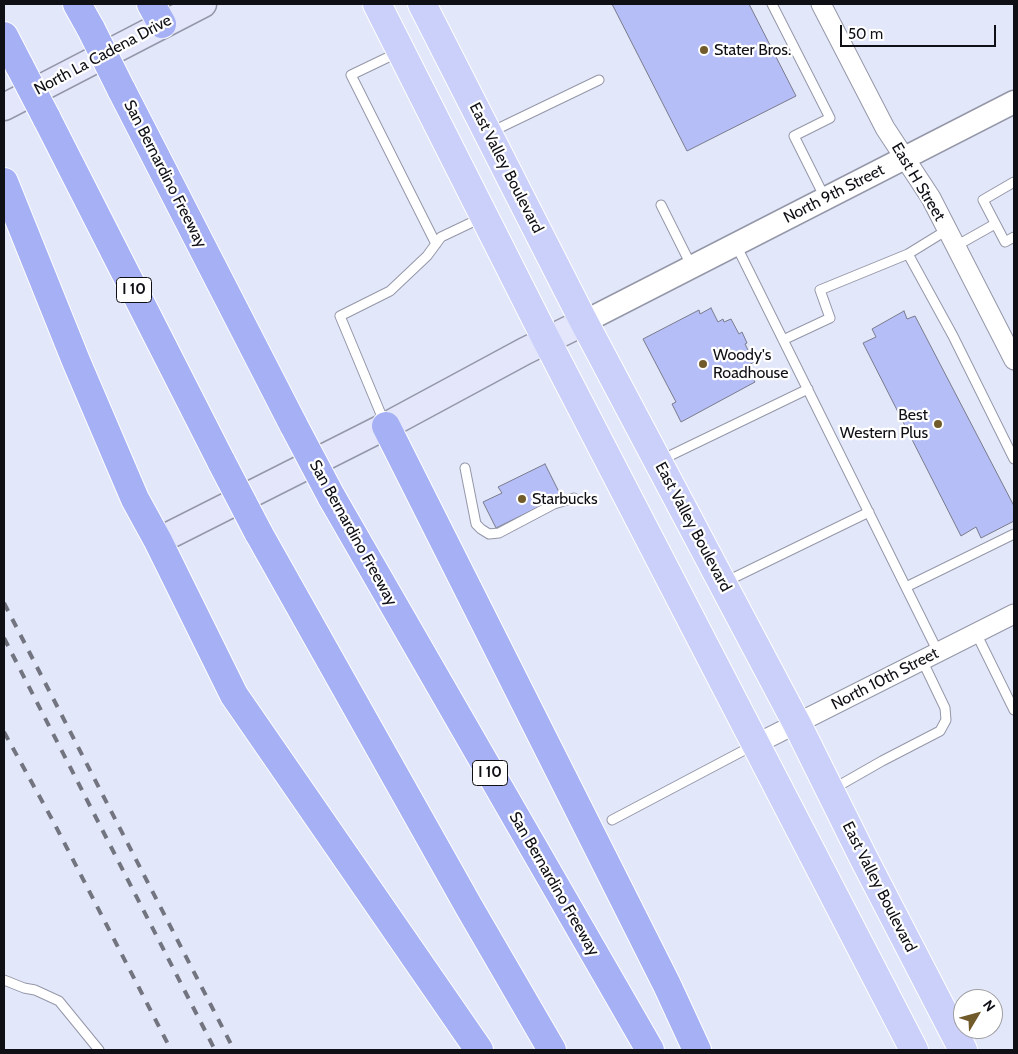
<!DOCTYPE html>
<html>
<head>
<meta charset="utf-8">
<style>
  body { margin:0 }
  #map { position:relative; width:1018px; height:1054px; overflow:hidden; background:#e3e7fa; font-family:Cabin,sans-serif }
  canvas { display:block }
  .frame { position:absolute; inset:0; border:5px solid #0f1016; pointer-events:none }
  .north { position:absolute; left:953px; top:989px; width:50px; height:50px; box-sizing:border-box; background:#fff; border:1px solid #9f9fa2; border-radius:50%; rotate:53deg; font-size:14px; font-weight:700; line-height:20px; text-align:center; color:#0f1016 }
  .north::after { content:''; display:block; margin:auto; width:18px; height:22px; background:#725b2b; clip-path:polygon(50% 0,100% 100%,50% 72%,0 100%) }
  .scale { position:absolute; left:840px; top:25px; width:156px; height:22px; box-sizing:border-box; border:2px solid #0f1016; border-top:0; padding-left:6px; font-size:15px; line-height:18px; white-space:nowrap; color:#0f1016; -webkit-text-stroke:4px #fff; paint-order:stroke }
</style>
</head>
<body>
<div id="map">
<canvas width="1018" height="1054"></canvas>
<div class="frame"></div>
<div class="north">N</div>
<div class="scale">50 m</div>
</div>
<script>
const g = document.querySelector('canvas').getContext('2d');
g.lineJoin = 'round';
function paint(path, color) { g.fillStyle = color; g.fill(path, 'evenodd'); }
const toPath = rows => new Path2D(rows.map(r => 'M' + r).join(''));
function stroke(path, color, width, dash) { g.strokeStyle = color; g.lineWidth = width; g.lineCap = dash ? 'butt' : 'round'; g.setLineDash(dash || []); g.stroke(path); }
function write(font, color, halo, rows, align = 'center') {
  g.font = font + ' Cabin,sans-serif'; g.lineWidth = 4.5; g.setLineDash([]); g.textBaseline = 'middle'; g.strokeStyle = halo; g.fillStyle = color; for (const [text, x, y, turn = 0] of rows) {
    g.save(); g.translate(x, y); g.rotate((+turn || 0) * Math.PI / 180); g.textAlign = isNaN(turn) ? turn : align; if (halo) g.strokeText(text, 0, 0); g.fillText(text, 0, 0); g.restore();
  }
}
const building = toPath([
  [612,4,749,4,796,96,687,151,612,4],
  [711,308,718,322,723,319,724,322,731,319,739,334,742,332,747,343,745,344,754,362,747,366,755,382,681,422,672,404,676,402,643,339,699,310,700,314,711,308],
  [904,311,907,319,915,316,1014,506,1014,521,981,538,976,527,961,536,863,343,876,337,872,329,904,311],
  [545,464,561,496,496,528,483,502,502,493,498,487,545,464]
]);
paint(building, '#b6bef7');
stroke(building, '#787b8c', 1);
const service = toPath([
  [772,4,830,118,794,136,825,198],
  [399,52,351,75,436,244],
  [491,132,599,80],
  [1014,182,983,200,1005,242,1014,237],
  [661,205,692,267],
  [736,245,938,652],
  [956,246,995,224],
  [908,254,953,336,1014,459],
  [783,340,830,318,820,290,908,254,947,230],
  [385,424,340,316,390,291,427,256,441,237,481,218],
  [661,460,808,389],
  [465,468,476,524,481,529,489,534,499,533,554,504,574,498],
  [725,582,869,512],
  [906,587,1014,534],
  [976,633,1014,710],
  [833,789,882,761,940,731,946,720,945,708,922,660],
  [612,820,754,745],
  [4,980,24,988,35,990,59,1001,99,1050]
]);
const minor = toPath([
  [821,4,885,128,931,198,1014,360],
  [756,744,1014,614]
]);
const tertiary = toPath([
  [584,322,1014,102]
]);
const secondary = toPath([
  [4,107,203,4],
  [158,541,386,426,525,351,584,322]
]);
const primary = toPath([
  [377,4,547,341,914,1050],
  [422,4,584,322,797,724,863,857,963,1050]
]);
const motorway = toPath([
  [77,4,91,29],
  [151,4,162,24],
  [4,36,20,67],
  [121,89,294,426],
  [46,117,222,463],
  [4,182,76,361,135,499,158,541,234,695,479,1050],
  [386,426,667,985,697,1050],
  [331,496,650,1050],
  [258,532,469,907,552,1050]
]);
stroke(service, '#9497a8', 11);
stroke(minor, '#9497a8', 21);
stroke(tertiary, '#9497a8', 25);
stroke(secondary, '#9497a8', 29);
stroke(primary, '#fff', 30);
stroke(motorway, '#fff', 30);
stroke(service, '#fff', 9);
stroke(minor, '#fff', 19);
stroke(tertiary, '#fff', 22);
stroke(secondary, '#e4e7fc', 26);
stroke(primary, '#cad0f9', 28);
stroke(motorway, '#a6b0f5', 28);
stroke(toPath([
  [4,603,234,1050],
  [4,638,215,1050],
  [4,732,53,821,171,1050]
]), '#727480', 4, [9, 9]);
const motorwayBridge = toPath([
  [91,29,121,89],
  [20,67,46,117],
  [294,426,331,496],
  [222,463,258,532]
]);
stroke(motorwayBridge, '#fff', 30, []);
stroke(motorwayBridge, '#a6b0f5', 28);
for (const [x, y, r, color] of [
  [704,50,5,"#725b2b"],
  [703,364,5,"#725b2b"],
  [938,424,5,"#725b2b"],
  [522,499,5,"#725b2b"]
]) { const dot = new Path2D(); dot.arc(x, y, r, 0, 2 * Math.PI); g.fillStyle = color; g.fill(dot); stroke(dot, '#fff', 2); }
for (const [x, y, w] of [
  [134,290,35],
  [490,773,35]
]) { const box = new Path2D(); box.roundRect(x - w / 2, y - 12.5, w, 25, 4); g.fillStyle = '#fff'; g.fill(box); stroke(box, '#0f1016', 1); }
write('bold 15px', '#0f1016', null, [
  ["I 10",134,290],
  ["I 10",490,773]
]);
write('16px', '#0f1016', '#fff', [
  ["Stater Bros.",714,50],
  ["Woody's",713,355],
  ["Roadhouse",713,373],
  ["Best",928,415,"right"],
  ["Western Plus",928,433,"right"],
  ["Starbucks",532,499]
], 'left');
write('16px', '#0f1016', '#fff', [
  ["North La Cadena Drive",103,55,-28],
  ["East Valley Boulevard",506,168,63],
  ["San Bernardino Freeway",165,174,63],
  ["East H Street",918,182,59],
  ["North 9th Street",834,194,-27],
  ["East Valley Boulevard",693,527,62],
  ["San Bernardino Freeway",353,533,61],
  ["North 10th Street",885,679,-27],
  ["San Bernardino Freeway",554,884,60],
  ["East Valley Boulevard",879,887,63]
]);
</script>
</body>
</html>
